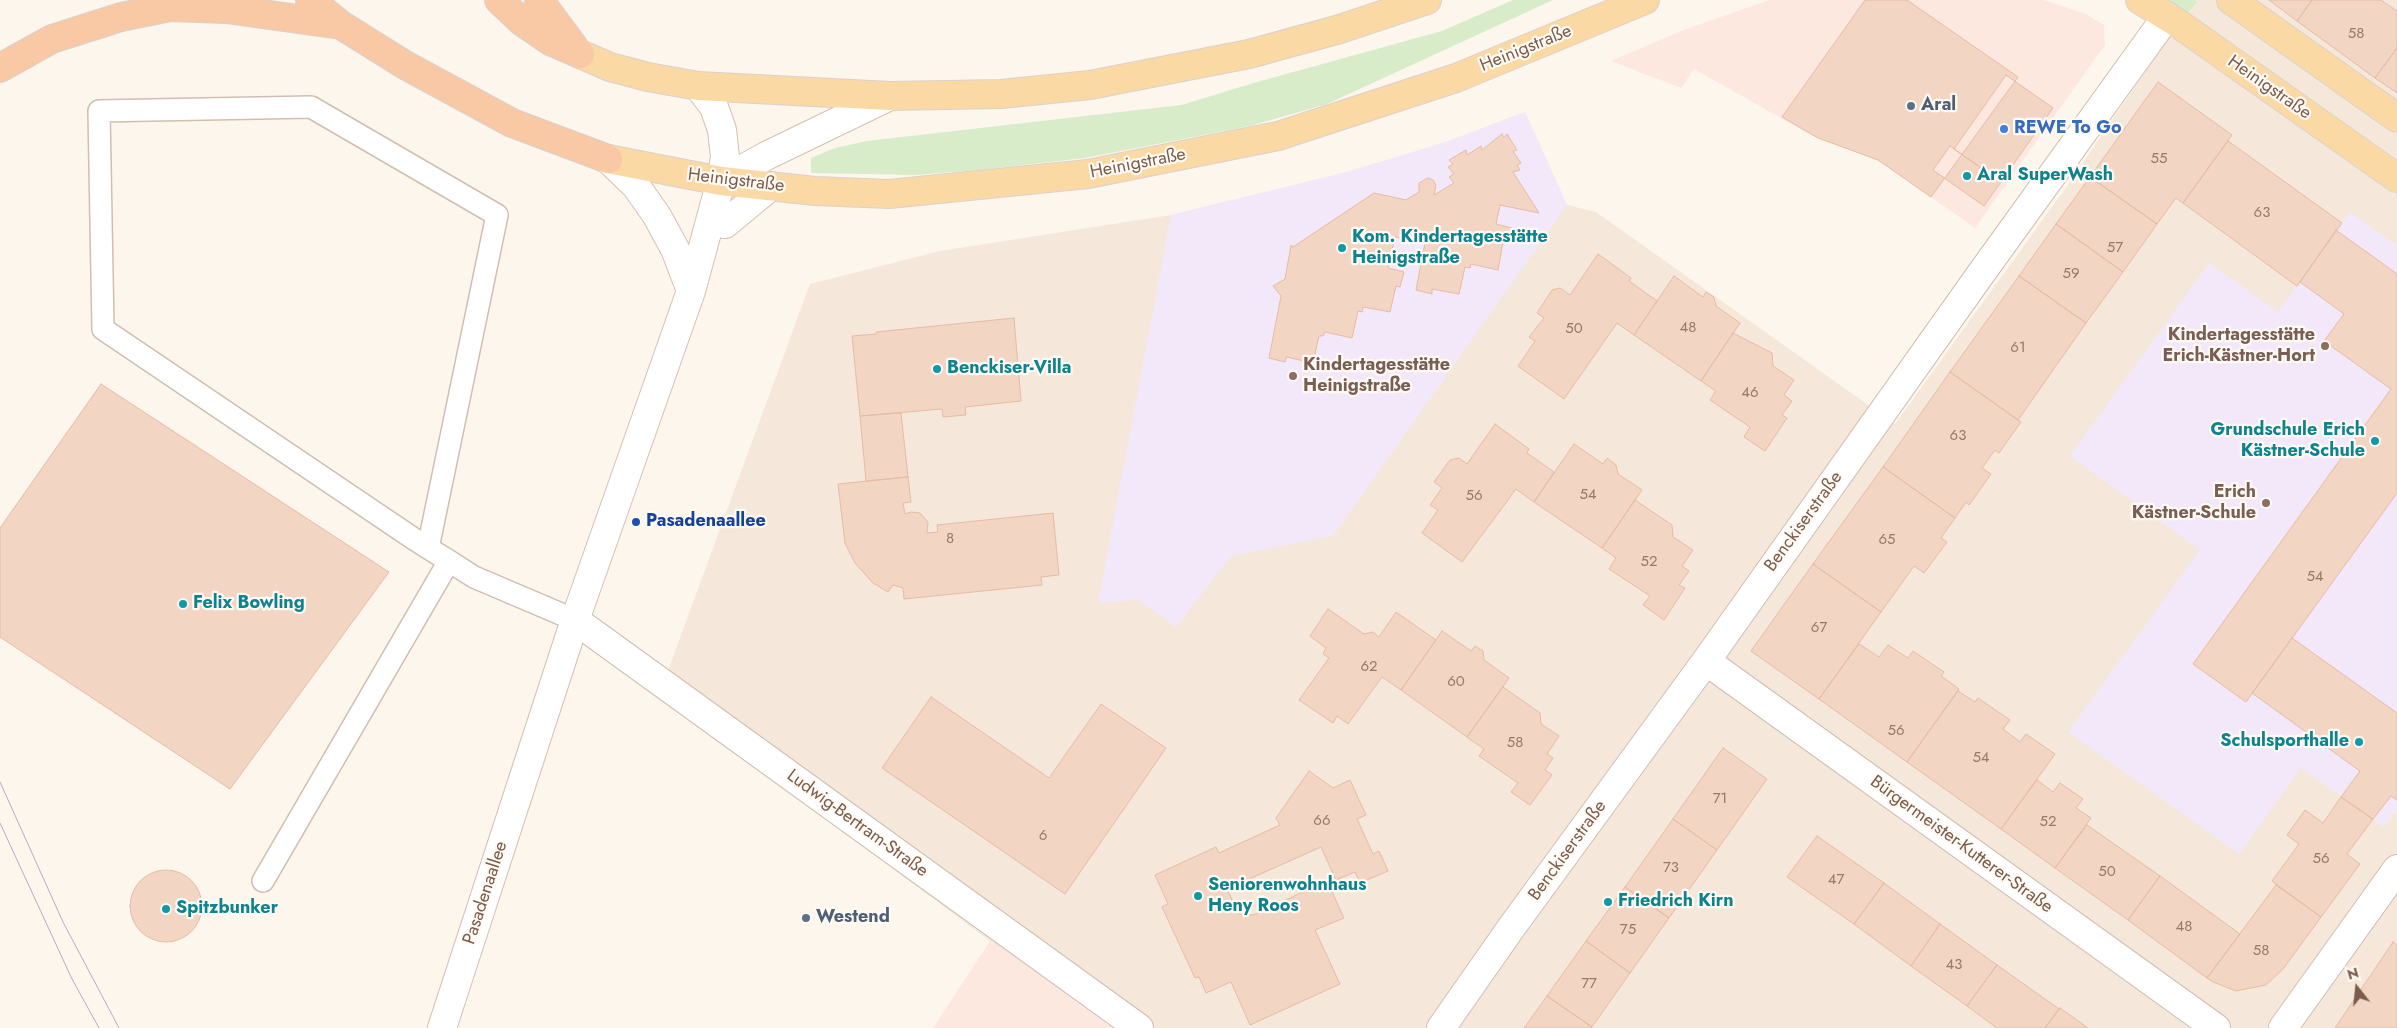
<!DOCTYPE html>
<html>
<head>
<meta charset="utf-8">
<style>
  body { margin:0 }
  #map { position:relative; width:2397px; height:1028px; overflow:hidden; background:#fdf6ec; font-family:Jost,sans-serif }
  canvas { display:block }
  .north { position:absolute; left:2332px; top:963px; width:50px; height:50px; -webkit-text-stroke:4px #fffaf3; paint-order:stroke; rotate:344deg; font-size:14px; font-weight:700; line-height:20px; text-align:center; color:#7a5c4d }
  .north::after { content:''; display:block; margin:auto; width:18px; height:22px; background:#7a5c4d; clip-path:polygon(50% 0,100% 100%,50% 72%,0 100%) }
</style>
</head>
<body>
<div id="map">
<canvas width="2397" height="1028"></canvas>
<div class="north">N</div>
</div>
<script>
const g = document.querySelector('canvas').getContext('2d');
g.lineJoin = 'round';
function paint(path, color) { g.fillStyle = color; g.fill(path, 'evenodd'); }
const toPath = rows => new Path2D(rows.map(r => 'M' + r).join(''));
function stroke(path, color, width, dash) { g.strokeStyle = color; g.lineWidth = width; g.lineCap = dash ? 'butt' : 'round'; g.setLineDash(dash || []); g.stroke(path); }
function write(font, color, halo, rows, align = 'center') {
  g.font = font + ' Jost,sans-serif'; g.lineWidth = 4.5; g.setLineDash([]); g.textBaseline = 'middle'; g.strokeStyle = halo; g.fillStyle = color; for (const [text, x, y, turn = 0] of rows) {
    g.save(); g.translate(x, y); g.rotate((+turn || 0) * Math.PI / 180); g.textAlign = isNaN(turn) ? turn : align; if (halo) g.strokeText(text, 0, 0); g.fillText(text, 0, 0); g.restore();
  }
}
paint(toPath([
  [2194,0,2397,0,2397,1028,1113,1028,990,941,659,695,810,284,940,251,1171,215,1347,172,1446,142,1525,112,1567,205,1596,212,1895,424,2067,186]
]), '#f5e8da');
paint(toPath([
  [1769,0,2044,0,2086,14,2104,25,2105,45,1975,228,1878,160,1811,135,1694,69,1681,88,1611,61,1681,31],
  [990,941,1113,1028,933,1028]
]), '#fde8e0');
paint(toPath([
  [1525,112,1567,205,1333,536,1231,556,1176,627,1138,600,1098,603,1171,215,1347,172,1446,142],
  [2350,212,2397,246,2397,810,2384,827,2301,768,2239,854,2068,732,2200,550,2070,456,2209,263,2278,312]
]), '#f3e8fa');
paint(toPath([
  [1513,0,1553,0,1327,104,1250,126,1085,158,979,170,916,175,811,173,811,158,835,148,867,141,1181,105,1257,82,1442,31],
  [2161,0,2194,0,2197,2,2186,15]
]), '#d8ecc9');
const building = toPath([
  [1865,0,1907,0,2018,77,1931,197,1878,160,1818,138,1782,117,1865,0],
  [2269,0,2312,0,2297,21,2269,0],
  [2312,0,2381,0,2397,11,2397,48,2375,78,2297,21,2312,0],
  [2397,48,2397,93,2375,78,2397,48],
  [2006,75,2053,108,2001,182,1954,149,2006,75],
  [2158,82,2232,135,2183,203,2176,198,2157,224,2090,177,2158,82],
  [1502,134,1504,138,1507,134,1517,150,1513,151,1521,163,1517,165,1520,170,1513,172,1539,213,1500,205,1496,224,1512,228,1508,244,1503,242,1498,270,1471,264,1470,268,1465,267,1459,294,1432,289,1432,294,1416,290,1425,243,1395,237,1388,268,1404,272,1400,287,1396,286,1390,312,1363,307,1362,312,1358,311,1352,338,1325,332,1323,336,1319,336,1313,363,1286,357,1285,362,1269,358,1281,296,1273,286,1285,279,1291,245,1293,247,1374,193,1406,200,1419,192,1419,183,1428,178,1433,180,1436,185,1434,195,1454,183,1449,177,1454,174,1448,167,1453,164,1449,160,1466,150,1467,155,1481,146,1482,150,1502,134],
  [2228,141,2342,223,2297,286,2183,203,2228,141],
  [1950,146,2001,182,1984,206,1933,170,1950,146],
  [2090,177,2157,224,2123,272,2056,224,2090,177],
  [2056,224,2123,272,2086,323,2019,276,2056,224],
  [2336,230,2397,274,2397,493,2246,702,2193,664,2391,389,2324,341,2344,314,2300,282,2336,230],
  [1598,254,1631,278,1629,281,1657,301,1634,335,1617,323,1564,399,1518,366,1535,341,1529,337,1544,318,1537,313,1552,290,1560,288,1570,295,1598,254],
  [1674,276,1703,297,1706,292,1714,297,1716,306,1740,323,1701,381,1634,335,1674,276],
  [2019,276,2086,323,2018,420,1950,372,2019,276],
  [1014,318,1021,401,965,407,966,415,943,417,942,409,860,416,852,336,876,334,876,332,1014,318],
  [1733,333,1772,353,1773,366,1794,380,1784,395,1792,401,1782,415,1787,418,1765,451,1744,437,1750,427,1710,400,1716,391,1701,381,1733,333],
  [1950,372,2021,422,1999,453,1995,450,1982,468,1991,474,1969,505,1966,502,1955,518,1883,467,1950,372],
  [101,384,389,572,230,789,0,637,0,528,101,384],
  [901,413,908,477,866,481,860,416,901,413],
  [1495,424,1529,449,1527,453,1554,472,1534,502,1516,489,1462,562,1422,533,1438,510,1430,505,1442,488,1434,482,1450,460,1459,458,1467,464,1495,424],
  [1574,444,1603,464,1607,458,1616,465,1618,474,1642,490,1602,548,1534,502,1574,444],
  [1883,467,1955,518,1941,538,1947,542,1924,573,1914,566,1881,612,1813,564,1883,467],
  [908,477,911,502,903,503,905,514,911,512,920,513,928,522,927,533,938,532,937,525,1053,513,1059,575,1041,577,1042,585,904,599,903,588,893,585,888,592,873,583,855,563,845,543,838,484,908,477],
  [1635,500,1672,525,1673,537,1693,550,1682,566,1689,571,1679,585,1685,588,1664,620,1643,605,1650,596,1609,569,1616,558,1602,548,1635,500],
  [1813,564,1881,612,1819,699,1751,651,1813,564],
  [1328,609,1364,634,1373,632,1379,637,1396,612,1436,640,1401,690,1382,677,1348,724,1337,716,1333,723,1299,700,1329,658,1323,654,1326,648,1310,636,1328,609],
  [1442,631,1471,651,1475,646,1483,651,1484,660,1509,678,1467,737,1401,690,1442,631],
  [2292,638,2397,713,2397,800,2391,796,2373,819,2341,797,2360,771,2252,693,2292,638],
  [1859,644,1879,657,1888,645,1908,658,1913,651,1944,672,1941,676,1959,689,1907,762,1819,699,1859,644],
  [1503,687,1540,713,1541,724,1559,736,1547,754,1553,758,1545,770,1552,775,1530,805,1511,792,1518,783,1479,756,1484,749,1467,737,1503,687],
  [1958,691,1975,702,1978,698,2010,720,2003,729,2020,742,2026,734,2055,754,2001,829,1907,762,1958,691],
  [931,697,1049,778,1101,704,1166,748,1065,894,882,768,931,697],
  [1723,748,1767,779,1717,850,1673,819,1723,748],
  [1309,771,1333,788,1350,780,1366,815,1357,819,1373,854,1379,851,1388,871,1360,883,1355,872,1336,880,1321,847,1227,889,1239,914,1253,915,1327,881,1344,918,1315,930,1340,984,1250,1025,1231,982,1206,993,1199,977,1195,978,1162,907,1168,904,1155,875,1216,847,1219,853,1280,825,1276,818,1309,771],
  [2037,780,2053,792,2060,783,2083,799,2076,808,2091,818,2055,868,2001,829,2037,780],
  [2341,797,2373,819,2347,854,2360,864,2321,917,2272,881,2299,844,2287,835,2305,810,2323,823,2341,797],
  [1673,819,1717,850,1669,918,1625,887,1673,819],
  [2087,825,2160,876,2128,920,2055,868,2087,825],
  [1817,836,1884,883,1854,924,1787,877,1817,836],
  '130 906a36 36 0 1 1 72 0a36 36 0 1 1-72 0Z',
  [2160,876,2240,934,2207,978,2128,920,2160,876],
  [1884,883,1940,924,1911,966,1854,924,1884,883],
  [2276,885,2321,917,2283,969,2266,985,2236,991,2213,982,2207,978,2276,885],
  [1625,887,1669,918,1630,973,1586,941,1625,887],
  [1940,924,1997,965,1967,1006,1911,966,1940,924],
  [1586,941,1630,973,1592,1027,1547,996,1586,941],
  [2393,942,2397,945,2397,1028,2335,1028,2393,942],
  [1997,965,2059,1009,2045,1028,1997,1028,1967,1006,1997,965],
  [1547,996,1592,1027,1591,1028,1524,1028,1547,996],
  [2060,1008,2088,1028,2045,1028,2060,1008]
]);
paint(building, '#f3d5c3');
stroke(building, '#e6bba3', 1);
const service = toPath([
  [428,548,497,215,311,107,99,111,103,329,411,537,428,548,449,561,474,577,575,620],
  [263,881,449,561]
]);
const minor = toPath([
  [575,620,1139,1028],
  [1706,661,2216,1028],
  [1441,1028,1511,928,1706,661,1980,275,2167,16],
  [2283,1028,2397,869]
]);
const secondary = toPath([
  [608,159,636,186,657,216,675,249,691,291],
  [721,181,766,156,890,96],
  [725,224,771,186],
  [442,1028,575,620,691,291,721,181,725,157,722,130,714,107,698,86]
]);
const primary = toPath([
  [2140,0,2176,22,2397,178],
  [2231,0,2397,118],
  [580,54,610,67,648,77,698,86,890,96,1001,94,1090,85,1249,54,1340,29,1427,0],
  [608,159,721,181,815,191,889,194,1088,174,1278,136,1456,78,1645,0]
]);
const trunk = toPath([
  [310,0,341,25,405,65,512,123,608,159],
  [499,0,521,21,550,41,580,54],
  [539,0,574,47],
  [0,68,52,39,121,17,170,7,226,9,341,25]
]);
stroke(service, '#d1beb0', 24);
stroke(minor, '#d1beb0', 30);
stroke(secondary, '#d6c0b0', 30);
stroke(primary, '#dad1cd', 30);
stroke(trunk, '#dad1cd', 30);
stroke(service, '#fff', 21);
stroke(minor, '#fff', 28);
stroke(secondary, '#fff', 28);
stroke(primary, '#fbd9a5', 28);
stroke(trunk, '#f9c8a4', 28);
stroke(toPath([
  [0,782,63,922,119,1028],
  [0,823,72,979,99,1028]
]), '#b9a8c9', 1);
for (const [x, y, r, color] of [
  [1911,106,5,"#5c6f8a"],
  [2004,129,5,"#3f7fe0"],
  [1967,176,5,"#0f9aa8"],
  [1342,248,5,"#0f9aa8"],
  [2325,346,5,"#8d6e63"],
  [937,369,5,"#0f9aa8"],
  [1293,376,5,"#8d6e63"],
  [2375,441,5,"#0f9aa8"],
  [2266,503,5,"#8d6e63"],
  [636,522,5,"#1a4fb4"],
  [183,604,5,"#0f9aa8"],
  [2359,742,5,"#0f9aa8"],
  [1198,896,5,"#0f9aa8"],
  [1608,902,5,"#0f9aa8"],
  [166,909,5,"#0f9aa8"],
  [806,918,5,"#5c6f8a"]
]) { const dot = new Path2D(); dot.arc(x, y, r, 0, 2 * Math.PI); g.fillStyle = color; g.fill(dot); stroke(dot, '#fffaf3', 2); }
write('15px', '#987a6a', null, [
  ["58",2356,34],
  ["55",2159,159],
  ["63",2262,213],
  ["57",2115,248],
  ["59",2071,274],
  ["48",1688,328],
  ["50",1574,329],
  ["61",2018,348],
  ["46",1750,393],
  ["63",1958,436],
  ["54",1588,495],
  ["56",1474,496],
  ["8",950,539],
  ["65",1887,540],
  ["52",1649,562],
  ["54",2315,577],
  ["67",1819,628],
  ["62",1369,667],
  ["60",1456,682],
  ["56",1896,731],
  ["58",1515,743],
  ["54",1981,758],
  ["71",1720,799],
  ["66",1322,821],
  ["52",2048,822],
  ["6",1043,836],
  ["56",2321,859],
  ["73",1671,868],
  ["50",2107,872],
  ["47",1836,880],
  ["48",2184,927],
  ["75",1628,930],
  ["58",2261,951],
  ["43",1954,965],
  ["77",1589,984]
]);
write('18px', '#7a5c4d', '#fffaf3', [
  ["Heinigstraße",1526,49,-22],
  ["Heinigstraße",2269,88,35],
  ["Heinigstraße",1138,164,-11],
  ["Heinigstraße",736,181,7],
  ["Benckiserstraße",1804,522,-54],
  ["Ludwig-Bertram-Straße",857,824,36],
  ["Bürgermeister-Kutterer-Straße",1961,845,36],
  ["Benckiserstraße",1568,851,-54],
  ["Pasadenaallee",486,893,-72]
]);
write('bold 18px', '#4e5e75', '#fffaf3', [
  ["Aral",1921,106],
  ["Westend",816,918]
], 'left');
write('bold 18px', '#366cbe', '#fffaf3', [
  ["REWE To Go",2014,129]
], 'left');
write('bold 18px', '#0d838f', '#fffaf3', [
  ["Aral SuperWash",1977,176],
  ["Kom. Kindertagesstätte",1352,238],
  ["Heinigstraße",1352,259],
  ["Benckiser-Villa",947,369],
  ["Grundschule Erich",2365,431,"right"],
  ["Kästner-Schule",2365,452,"right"],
  ["Felix Bowling",193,604],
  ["Schulsporthalle",2349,742,"right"],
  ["Seniorenwohnhaus",1208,886],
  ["Heny Roos",1208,907],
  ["Friedrich Kirn",1618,902],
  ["Spitzbunker",176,909]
], 'left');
write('bold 18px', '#785e54', '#fffaf3', [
  ["Kindertagesstätte",2315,336],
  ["Erich-Kästner-Hort",2315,357],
  ["Kindertagesstätte",1303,366,"left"],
  ["Heinigstraße",1303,387,"left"],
  ["Erich",2256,493],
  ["Kästner-Schule",2256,514]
], 'right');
write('bold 18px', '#164399', '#fffaf3', [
  ["Pasadenaallee",646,522]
], 'left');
</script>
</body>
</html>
